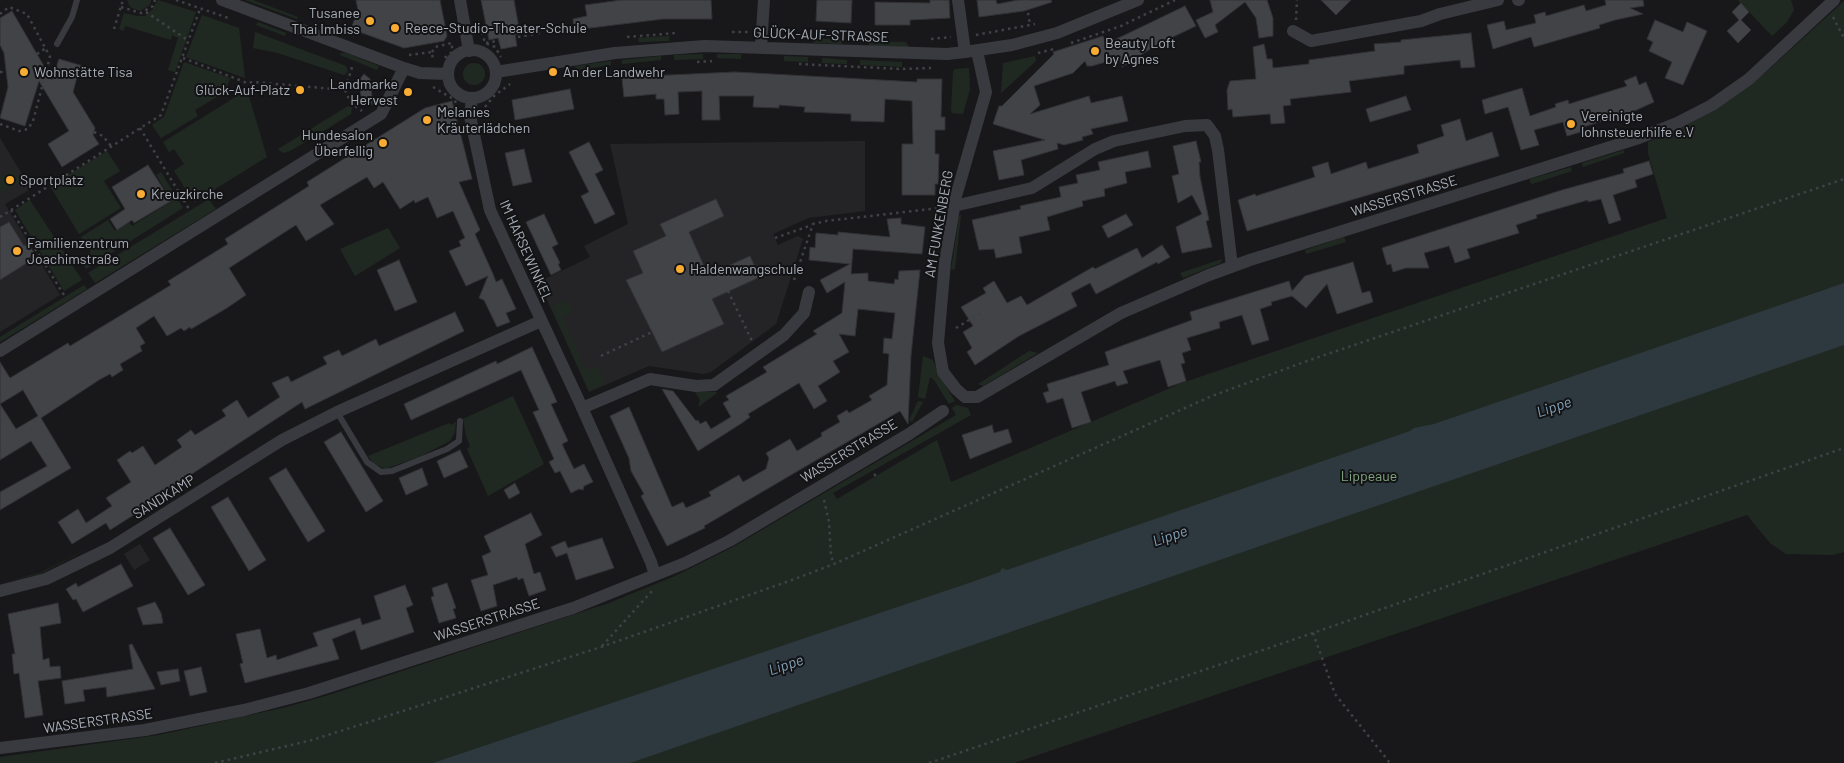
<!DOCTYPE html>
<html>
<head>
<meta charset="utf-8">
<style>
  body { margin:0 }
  canvas { display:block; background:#18181a }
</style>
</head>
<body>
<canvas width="1844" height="763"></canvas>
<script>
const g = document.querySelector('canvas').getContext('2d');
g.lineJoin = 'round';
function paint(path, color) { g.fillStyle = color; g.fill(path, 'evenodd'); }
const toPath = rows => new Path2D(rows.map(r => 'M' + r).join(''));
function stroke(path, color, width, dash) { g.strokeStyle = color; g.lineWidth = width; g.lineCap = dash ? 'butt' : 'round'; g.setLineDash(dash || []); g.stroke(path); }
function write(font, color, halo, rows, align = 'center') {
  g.font = font + ' Barlow,sans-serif'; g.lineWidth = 4; g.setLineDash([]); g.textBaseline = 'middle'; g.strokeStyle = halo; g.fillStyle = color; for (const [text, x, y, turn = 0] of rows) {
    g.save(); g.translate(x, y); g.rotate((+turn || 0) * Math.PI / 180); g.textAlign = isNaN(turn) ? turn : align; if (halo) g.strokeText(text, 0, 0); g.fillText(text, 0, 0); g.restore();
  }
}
paint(toPath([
  [0,138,31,189,5,204,60,295,0,332],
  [865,141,865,211,808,218,773,234,778,245,798,236,803,239,776,324,711,372,703,374,649,366,589,392,539,282,590,257,584,246,628,224,610,144],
  [140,544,150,560,134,570,124,554]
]), '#242427');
paint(toPath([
  [127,0,151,0,150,5,140,11,130,7],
  [158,0,196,12,175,72,168,70,178,38,172,35,171,40,125,26,124,31,119,29,124,13,137,16,145,16,152,10],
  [245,0,253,0,298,17,297,19],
  [1738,0,1791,0,1794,10,1787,22,1772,36],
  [1844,1,1844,552,1833,555,1786,554,1770,543,1747,515,1014,763,0,763,0,757,159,735,287,707,332,694,609,603,675,576,733,547,956,415,952,408,956,405,968,408,971,415,833,493,837,499,937,440,951,482,1182,383,1667,218,1648,153,1648,142,1676,130,1765,73],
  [202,15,239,28,245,78,186,57],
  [258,22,286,33,285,36,256,25],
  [255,32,346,66,348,72,344,75,278,53,253,48],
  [669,36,669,41,639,42,638,38],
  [814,38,843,40,842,44,813,43],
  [869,41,906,42,909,47,869,46],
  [341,53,346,53,379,66,377,70,340,55],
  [703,54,703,59,674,60,674,55],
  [717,54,741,54,741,59,717,58],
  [661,56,661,60,622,64,622,60],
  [784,56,808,57,808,62,784,61],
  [1035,56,1036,61,1001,93,1003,63],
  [822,58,847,60,847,64,822,63],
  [860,60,902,62,902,67,860,65],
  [611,61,611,65,576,70,575,66],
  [184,62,230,78,225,92,195,110,198,116,161,138,152,125,164,117],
  '463 74a11 11 0 1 1 22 0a11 11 0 1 1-22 0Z',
  [969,68,970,89,963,114,952,113,951,110,953,72,955,69],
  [247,90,267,157,194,202,174,171,184,164,174,149,169,152,163,142],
  [348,106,352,107,351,114,322,132,290,151,283,153,278,149],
  [1624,150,1624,153,1583,167,1582,163],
  [107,151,120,171,104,181,121,208,79,234,50,186],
  [1571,167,1572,171,1532,184,1530,182,1530,179],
  [14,170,20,182,0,193,0,178],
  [161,172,183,208,86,269,80,259,91,252,81,237,108,220,115,231,129,222,132,226,172,201,156,175],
  [209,199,216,209,95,283,88,273],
  [30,200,82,280,64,291,15,210],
  [961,215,955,269,951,270,959,216],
  [388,228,400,248,355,276,340,249],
  [1344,237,1346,242,1306,254,1305,250],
  [1222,259,1221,263,1183,278,1180,273],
  [84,285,87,289,0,342,0,337],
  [563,301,570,306,573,312,562,317,586,370,597,366,605,384,589,391,551,307],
  [1029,351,1038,353,983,386,978,384],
  [923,356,933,360,939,375,955,401,949,404,934,380,930,377,925,399,918,397],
  [695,392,716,392,717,393,698,407,700,400],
  [513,396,544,464,488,496,467,449,470,446,466,436,463,419],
  [918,401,923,402,912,422,909,420],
  [456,422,455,432,450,441,419,457,385,469,373,463,368,456,449,423,451,425],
  [98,543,40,574,0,583,40,573]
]), '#202921');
paint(toPath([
  [1844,283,1844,345,630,763,433,763,969,583,1000,572,1002,568,1007,570,1410,431,1414,428,1434,424]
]), '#2d383f');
const building = toPath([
  [356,0,440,0,447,36,444,41,404,48,351,29,358,10,356,0],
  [481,0,514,0,520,34,515,35,517,46,501,49,498,38,489,40,481,0],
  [621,0,711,0,712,19,663,19,574,30,573,19,587,16,585,5,621,0],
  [817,0,852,0,851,23,816,21,817,0],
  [930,0,949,0,950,18,910,20,910,25,875,25,875,2,930,3,930,0],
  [977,0,996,0,997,4,1018,0,1051,0,1052,2,1024,11,979,17,977,0],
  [1210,0,1267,0,1273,18,1273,36,1259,38,1256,18,1245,2,1215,25,1218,32,1205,38,1196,20,1213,12,1210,0],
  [1321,0,1351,0,1336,15,1321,0],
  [1605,0,1643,0,1644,6,1630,8,1643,14,1615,20,1599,25,1600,28,1534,47,1531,37,1493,49,1487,25,1504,21,1506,30,1536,23,1534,15,1545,12,1546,16,1584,5,1586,11,1606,5,1605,0],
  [1741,3,1749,12,1741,20,1751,30,1738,43,1727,31,1739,20,1732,12,1741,3],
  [1185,6,1196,26,1158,44,1122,67,1119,58,1092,66,1087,66,1085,61,1073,73,1034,86,1040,105,1030,114,1089,96,1091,103,1122,96,1128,121,1091,129,1093,134,1082,137,1083,140,1064,145,1057,143,1058,149,1021,160,1024,175,999,180,993,151,1045,140,993,124,999,106,1002,106,1054,54,1053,52,1103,36,1106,44,1185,6],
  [12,11,52,80,59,59,83,66,80,78,77,77,73,92,95,128,93,135,99,144,62,167,48,144,69,131,39,81,25,126,0,118,8,87,4,53,0,45,0,18,12,11],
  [1655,20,1683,32,1687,22,1707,31,1683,85,1665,78,1672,62,1649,51,1653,42,1647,39,1655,20],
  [1471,33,1475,67,1461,68,1460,60,1404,66,1404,74,1349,81,1351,92,1290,99,1291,105,1283,106,1285,123,1271,124,1270,114,1233,117,1232,109,1228,110,1227,90,1230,81,1256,79,1253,47,1264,44,1267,59,1272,59,1273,68,1309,64,1309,60,1375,51,1374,44,1401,42,1401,40,1471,33],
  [735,72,917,82,917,79,942,79,941,117,945,117,945,130,935,130,935,154,939,154,938,184,935,184,935,195,902,195,902,144,913,144,912,101,885,99,884,122,851,121,851,114,804,112,805,107,779,105,779,108,753,107,754,96,719,96,720,120,702,120,702,91,678,92,679,114,665,115,664,99,656,99,656,94,624,97,622,79,627,77,735,72],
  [364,74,370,79,373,105,361,96,359,80,364,74],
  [1636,76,1639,85,1646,82,1654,102,1632,112,1583,127,1584,131,1567,136,1563,122,1534,130,1539,145,1521,150,1508,107,1485,114,1482,100,1522,88,1530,116,1556,107,1555,104,1568,100,1569,104,1627,86,1624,81,1636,76],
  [570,89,574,109,515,120,512,100,570,89],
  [1406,96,1411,110,1370,122,1366,109,1406,96],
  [452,101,472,179,459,182,480,230,475,234,493,274,496,282,502,279,516,309,506,313,510,322,497,327,484,300,479,298,488,276,466,286,449,251,461,246,459,241,465,238,453,211,437,218,428,197,415,203,414,200,400,209,383,182,374,188,367,177,320,205,334,224,306,241,296,225,229,268,246,295,227,308,191,329,190,327,184,331,181,328,167,336,154,316,136,328,145,343,140,346,142,351,120,364,123,370,112,377,110,374,99,380,41,418,71,468,0,510,0,492,47,466,31,441,0,460,0,362,10,378,68,343,70,346,171,285,168,281,228,244,225,239,309,186,307,182,425,108,452,101],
  [23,390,38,416,16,429,0,404,23,390],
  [1460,119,1466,141,1492,132,1499,156,1247,231,1238,200,1255,194,1256,196,1315,177,1312,167,1328,162,1331,174,1366,162,1368,169,1419,153,1417,145,1444,136,1441,125,1460,119],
  [1196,141,1201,162,1199,162,1200,177,1209,220,1206,221,1212,247,1182,253,1176,227,1202,214,1192,195,1178,203,1172,176,1179,174,1173,146,1196,141],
  [589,142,603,170,595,174,615,214,595,224,581,196,589,192,569,152,589,142],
  [524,149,532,182,513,186,505,153,524,149],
  [1148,151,1151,167,1125,172,1127,183,1104,189,1105,196,1082,201,1083,206,1047,217,1050,230,1019,237,1022,253,996,258,994,249,979,250,972,220,1021,209,1020,206,1061,197,1059,187,1078,183,1076,175,1100,170,1098,162,1148,151],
  [1649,161,1653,174,1635,180,1637,187,1613,195,1621,220,1609,224,1601,199,1588,202,1588,200,1536,215,1537,218,1516,225,1519,233,1467,249,1470,258,1455,263,1449,246,1424,253,1429,268,1406,268,1393,272,1391,264,1387,265,1382,248,1562,190,1624,173,1623,169,1649,161],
  [148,165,171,201,134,223,132,220,117,230,110,219,125,209,112,187,148,165],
  [716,199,724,216,689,232,708,275,750,256,760,277,712,299,724,324,662,352,626,280,643,273,633,251,666,236,660,224,716,199],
  [544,214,558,244,552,247,560,263,558,264,561,270,551,275,526,222,544,214],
  [1126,214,1133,225,1108,238,1102,226,1126,214],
  [901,218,901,224,925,227,922,254,853,249,851,274,868,273,868,281,894,284,895,279,898,280,899,271,920,270,911,355,908,424,900,411,704,526,705,528,667,546,641,496,644,494,631,471,629,458,610,416,629,407,672,507,683,502,686,508,711,496,709,492,739,475,743,482,766,469,769,458,766,453,790,439,797,451,822,436,821,433,840,422,837,416,847,410,849,413,872,400,869,396,887,385,889,354,883,353,884,338,892,339,895,313,858,309,855,336,839,334,849,352,833,361,840,372,818,386,827,401,814,409,799,383,748,414,750,417,742,423,698,451,662,389,673,391,696,421,698,420,700,424,706,421,711,429,731,417,723,403,729,400,726,396,767,372,763,367,817,334,813,331,842,313,845,282,827,293,820,280,850,264,809,260,810,247,815,248,816,233,838,235,838,232,890,237,887,219,901,218],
  [9,222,24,246,28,244,35,254,26,260,27,263,0,280,0,227,9,222],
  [1162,245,1170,257,1158,264,1157,262,1096,294,1090,283,1071,293,1077,306,1019,336,975,365,967,352,972,348,963,332,973,326,961,307,986,293,983,288,994,281,1007,303,1021,296,1027,305,1093,267,1095,269,1137,248,1142,258,1162,245],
  [399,260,417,302,395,311,377,270,399,260],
  [1353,262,1362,293,1370,291,1373,302,1337,314,1327,284,1306,308,1292,296,1271,302,1272,305,1260,309,1269,340,1252,345,1242,315,1219,322,1220,328,1187,338,1191,350,1182,353,1185,363,1181,364,1186,381,1168,387,1160,360,1123,371,1128,383,1117,386,1115,381,1081,392,1091,422,1072,428,1063,398,1047,403,1043,393,1049,391,1047,384,1109,365,1105,352,1192,320,1190,312,1289,281,1292,291,1305,276,1353,262],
  [455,312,464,331,305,409,302,402,152,500,154,502,110,530,106,523,72,544,58,522,78,509,86,523,112,506,106,498,131,482,117,460,130,451,132,453,143,446,155,465,182,447,177,440,191,430,195,435,226,416,222,410,237,400,248,418,280,397,272,383,288,376,291,382,327,364,323,357,339,350,342,356,376,339,379,346,455,312],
  [532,347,557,402,551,404,568,441,562,444,574,469,584,464,593,482,584,486,583,490,579,489,571,493,560,471,555,473,549,462,554,459,533,412,539,410,521,370,411,420,404,404,496,361,497,364,532,347],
  [992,425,994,433,1008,429,1012,442,970,459,962,435,992,425],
  [341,432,383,501,366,512,324,442,341,432],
  [460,450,468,467,444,478,437,461,460,450],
  [286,468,325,531,308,542,269,478,286,468],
  [422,468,428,485,406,495,399,478,422,468],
  [515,483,520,493,509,499,504,490,515,483],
  [228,497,266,560,249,571,211,507,228,497],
  [531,513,542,535,525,544,534,574,540,572,546,590,529,596,523,578,518,580,517,577,493,585,497,606,481,611,471,580,488,575,482,556,491,552,484,536,531,513],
  [170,528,205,585,188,595,153,538,170,528],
  [602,538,614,568,576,580,567,553,556,557,551,547,565,541,568,548,602,538],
  [121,564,133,586,83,612,76,599,73,600,66,589,76,583,78,587,121,564],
  [447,583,456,608,453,609,456,618,439,623,431,597,434,596,432,588,447,583],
  [405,585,413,605,406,608,414,632,361,650,355,630,332,639,339,659,245,683,240,664,243,663,236,634,260,629,267,658,276,655,277,660,318,646,313,633,360,618,362,625,381,619,374,596,405,585],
  [155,602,161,613,163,623,143,625,137,608,155,602],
  [58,603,61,623,40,627,43,660,49,658,50,667,60,666,61,678,38,681,43,715,25,718,19,673,14,674,12,654,15,654,8,614,58,603],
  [132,644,155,689,107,697,106,687,83,690,85,701,65,704,62,681,133,669,129,645,132,644],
  [201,667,207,692,190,696,184,671,201,667],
  [178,669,180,681,161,685,157,672,178,669]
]);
paint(building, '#424347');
stroke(building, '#323236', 1);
stroke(toPath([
  [176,0,231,19],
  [1026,0,1030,25],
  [121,7,141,13,153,6,155,0],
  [146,12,189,41],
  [0,14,9,7,27,14,50,57,33,121,28,129,19,131,0,124],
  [1833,17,1844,38],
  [1296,20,1297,0],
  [114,29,123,0],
  [478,30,481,29,485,43,495,47,501,57],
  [732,32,749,32],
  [976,35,1035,24],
  [627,37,676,33],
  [931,39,951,37],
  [486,43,540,33],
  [1071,43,1121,26,1175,0],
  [432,52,435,47,452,43,452,52,442,60],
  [1038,53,1054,49],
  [37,54,46,48],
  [409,55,432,52,433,61],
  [183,58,247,83,253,82,345,90,353,64],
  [697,62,712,61],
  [799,64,901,69,931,68],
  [0,72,7,72],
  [433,87,455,100,457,109],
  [345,90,351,103,362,111],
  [485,107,494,96,510,84],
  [140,128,189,209],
  [94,132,103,136,111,146],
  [11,210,64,295],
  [0,217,161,115,200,9],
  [775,238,812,225],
  [794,280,813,224,826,221,940,208],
  [728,291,752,341],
  [956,328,979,314,983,321],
  [601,356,652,332],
  [874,474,876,476],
  [824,500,829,522,831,556,834,564],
  [1313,633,1335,694,1390,763],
  [602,646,652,591],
  [215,763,312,740,372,721,601,647,792,580,834,564,1212,396,1307,361,1844,179],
  [929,763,1313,633,1844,448]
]), '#3f4147', 2.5, [2.5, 4]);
stroke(toPath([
  [57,44,72,17,77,0],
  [337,412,367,462,381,472,392,471,447,449,459,441,460,421]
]), '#393a40', 6);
stroke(toPath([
  [222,0,404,68,420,73,448,74],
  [460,0,469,51],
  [958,0,965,52],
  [1518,0,1519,0],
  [1293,31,1311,41,1421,21,1440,14,1498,0],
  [761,47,764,0],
  '448 74a24 24 0 1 1 48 0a24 24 0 1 1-48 0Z',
  [977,51,986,92,956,196,945,262,938,343,943,372,956,389,965,397,977,397,1121,313,1209,275,1250,260,1639,138,1677,123,1712,105,1749,79,1834,0],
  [496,72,615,53,705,46,947,54,965,52,1012,45,1057,33,1138,0],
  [472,98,470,116,490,210,579,401,651,562,655,575],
  [954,206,1032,188,1095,149,1114,141,1185,126,1207,125,1215,136,1218,150,1232,266],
  [0,351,381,114,404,68],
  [582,408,650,379,696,386,714,385,784,335,804,313,809,292],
  [0,591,46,579,110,548,282,440,337,412,541,321],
  [0,748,145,730,244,710,309,693,573,608,685,563,729,541,909,434,943,411]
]), '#393a40', 12);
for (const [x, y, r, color] of [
  [370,21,5,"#f8ac33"],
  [395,28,5,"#f8ac33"],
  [1095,51,5,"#f8ac33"],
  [24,72,5,"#f8ac33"],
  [553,72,5,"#f8ac33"],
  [300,90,5,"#f8ac33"],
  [408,92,5,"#f8ac33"],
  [427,120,5,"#f8ac33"],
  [1571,124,5,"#f8ac33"],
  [383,143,5,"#f8ac33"],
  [10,180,5,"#f8ac33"],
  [141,194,5,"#f8ac33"],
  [17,251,5,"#f8ac33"],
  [680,269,5,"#f8ac33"]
]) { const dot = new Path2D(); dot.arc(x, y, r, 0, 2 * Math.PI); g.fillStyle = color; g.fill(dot); stroke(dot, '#131315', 2); }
write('14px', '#aab0ba', '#131315', [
  ["Tusanee",360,13,"right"],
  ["Thai Imbiss",360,29,"right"],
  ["Reece-Studio-Theater-Schule",405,28],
  ["Beauty Loft",1105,43],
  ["by Agnes",1105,59],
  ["Wohnstätte Tisa",34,72],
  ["An der Landwehr",563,72],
  ["Landmarke",398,84,"right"],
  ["Hervest",398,100,"right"],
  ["Glück-Auf-Platz",290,90,"right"],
  ["Melanies",437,112],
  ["Kräuterlädchen",437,128],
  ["Vereinigte",1581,116],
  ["lohnsteuerhilfe e.V",1581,132],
  ["Hundesalon",373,135,"right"],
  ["Überfellig",373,151,"right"],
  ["Sportplatz",20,180],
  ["Kreuzkirche",151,194],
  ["Familienzentrum",27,243],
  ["Joachimstraße",27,259],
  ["Haldenwangschule",690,269]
], 'left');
write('14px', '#aab0ba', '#131315', [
  ["GLÜCK-AUF-STRASSE",821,35,2],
  ["WASSERSTRASSE",1404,196,-17],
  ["AM FUNKENBERG",939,224,-80],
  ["IM HARSEWINKEL",526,251,66],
  ["WASSERSTRASSE",849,451,-31],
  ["SANDKAMP",164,497,-32],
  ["WASSERSTRASSE",487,620,-18],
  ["WASSERSTRASSE",98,721,-8]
]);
write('14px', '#81a681', '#131315', [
  ["Lippeaue",1369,476]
]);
write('italic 15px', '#809fb6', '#131315', [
  ["Lippe",1554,407,-19],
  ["Lippe",1170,536,-19],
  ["Lippe",786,665,-19]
]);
</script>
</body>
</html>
